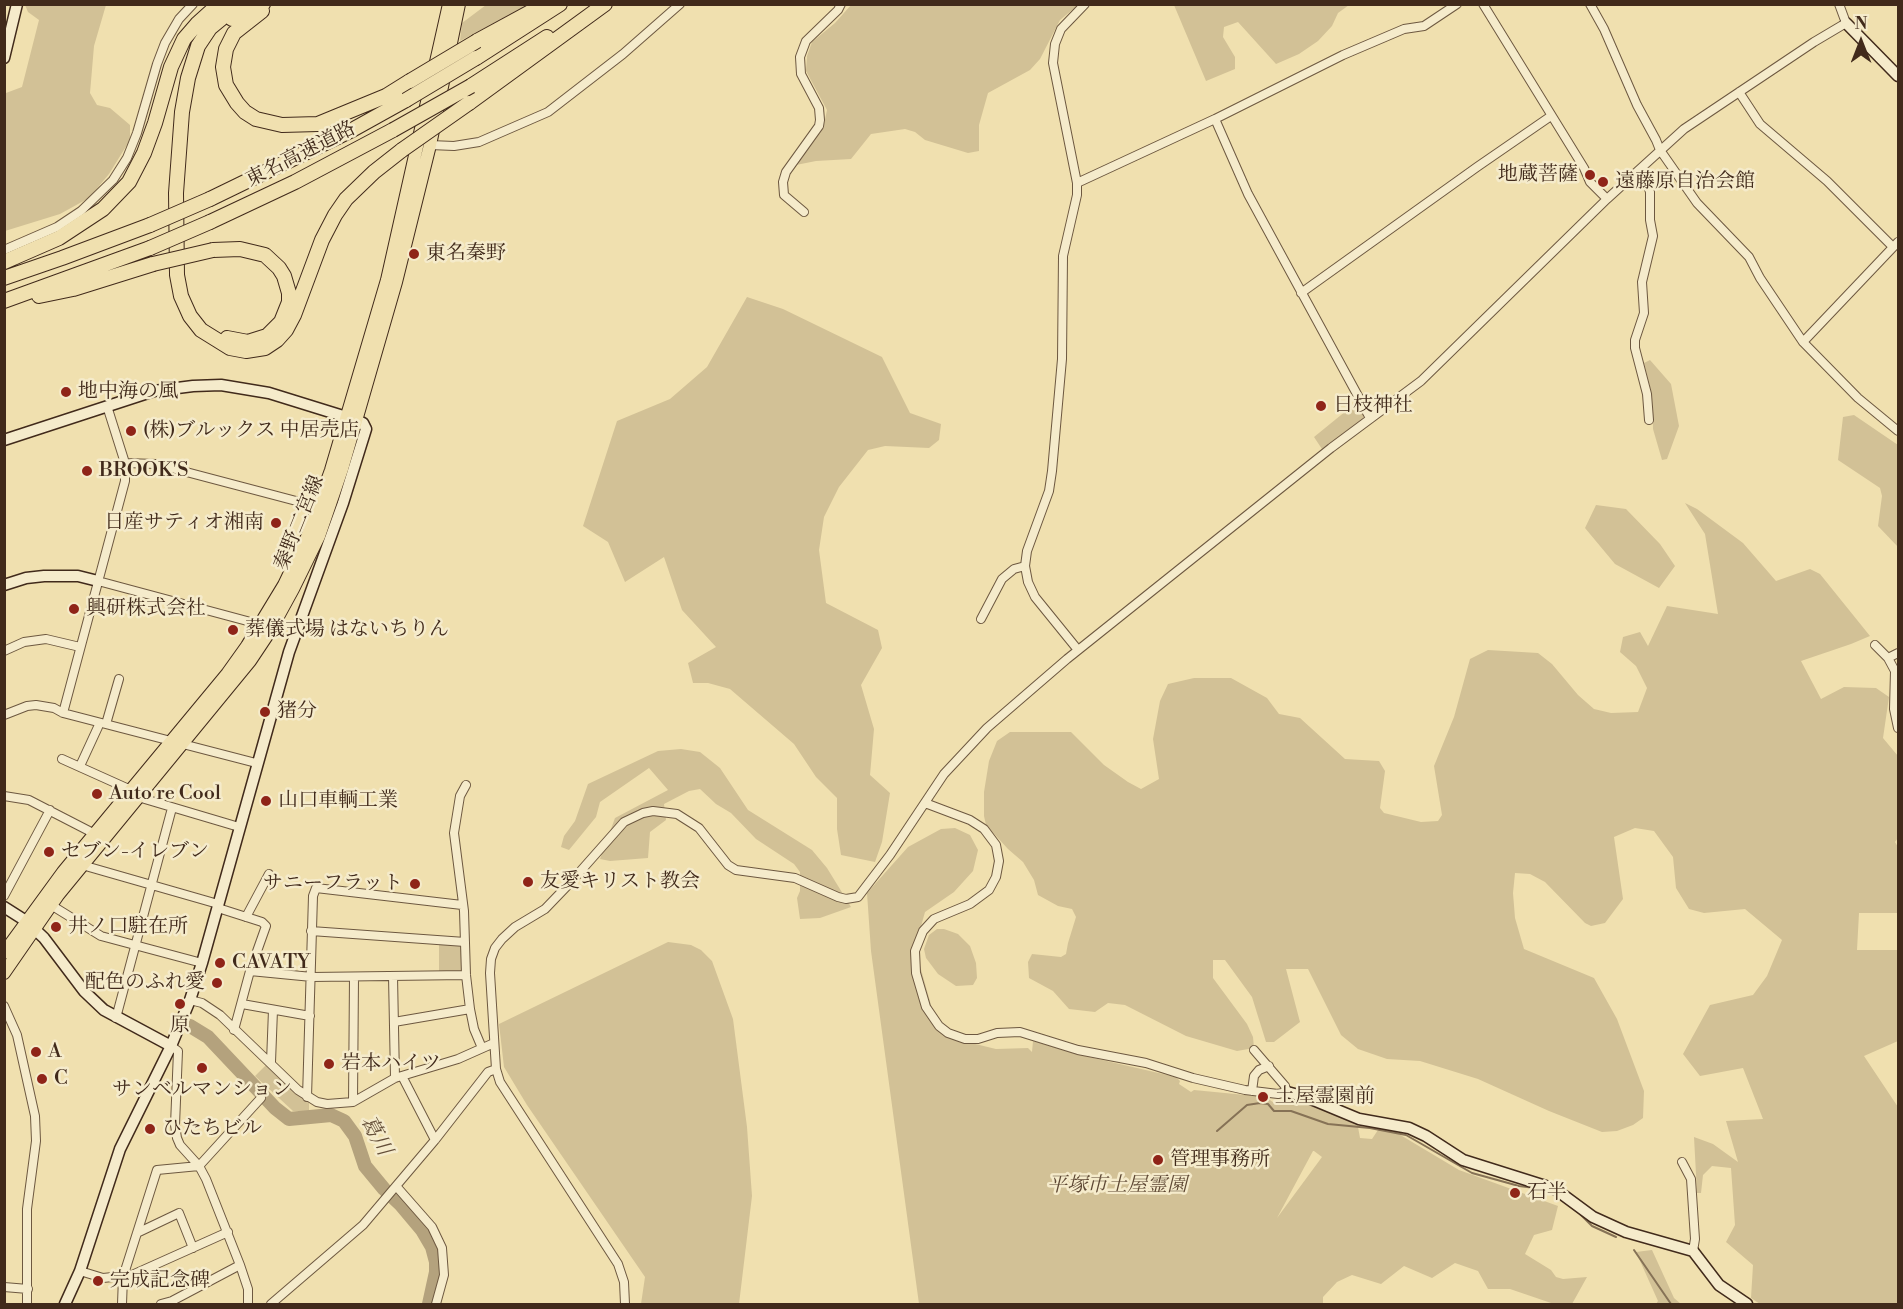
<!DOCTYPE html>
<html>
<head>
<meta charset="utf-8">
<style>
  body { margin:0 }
  #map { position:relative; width:1903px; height:1309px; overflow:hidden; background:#f0e0af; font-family:"Libre Bodoni",serif }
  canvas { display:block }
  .frame { position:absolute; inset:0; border:6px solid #412a1b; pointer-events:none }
  .north { position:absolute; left:1831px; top:12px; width:60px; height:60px; -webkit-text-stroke:4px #f5ebcb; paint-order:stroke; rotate:0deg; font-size:16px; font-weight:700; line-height:24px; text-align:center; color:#412a1b }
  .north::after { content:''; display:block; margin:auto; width:21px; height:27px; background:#412a1b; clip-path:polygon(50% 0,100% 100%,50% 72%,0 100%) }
</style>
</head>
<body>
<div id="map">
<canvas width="1903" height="1309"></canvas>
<div class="frame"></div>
<div class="north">N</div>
</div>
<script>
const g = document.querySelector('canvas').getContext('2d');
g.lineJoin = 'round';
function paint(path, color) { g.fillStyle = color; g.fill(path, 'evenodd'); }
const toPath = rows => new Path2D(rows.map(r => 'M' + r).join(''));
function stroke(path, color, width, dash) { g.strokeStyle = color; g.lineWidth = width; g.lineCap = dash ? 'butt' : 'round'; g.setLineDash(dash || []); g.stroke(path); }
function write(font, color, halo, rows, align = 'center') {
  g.font = font + ' "Libre Bodoni","Noto Serif JP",serif'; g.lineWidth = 5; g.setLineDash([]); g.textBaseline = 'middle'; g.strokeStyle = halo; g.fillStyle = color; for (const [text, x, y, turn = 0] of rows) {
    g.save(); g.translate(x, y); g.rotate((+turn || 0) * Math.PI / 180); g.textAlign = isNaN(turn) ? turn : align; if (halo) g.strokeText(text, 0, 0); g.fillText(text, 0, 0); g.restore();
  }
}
paint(toPath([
  [25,5,106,5,94,46,90,93,97,105,110,108,130,125,130,140,109,174,89,198,60,214,5,231,4,96,6,93,22,87,39,20,28,12],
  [486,5,528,5,460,41,462,23],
  [851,5,851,4,1078,5,1060,20,1040,59,1030,70,988,93,979,125,979,151,968,153,925,140,915,132,905,129,871,134,851,159,816,161,796,165,823,129,827,110,806,71,807,56,812,42,835,23],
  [1349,5,1338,13,1332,26,1318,41,1299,54,1276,64,1238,22,1224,27,1223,37,1235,57,1235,69,1206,81,1174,5],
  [747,297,783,309,882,357,910,413,941,424,939,440,929,448,885,446,868,450,839,487,824,517,819,550,826,603,878,630,882,648,861,685,874,729,870,775,890,793,882,842,875,862,841,855,837,829,837,798,816,777,794,744,730,689,708,683,693,683,688,663,716,647,682,610,664,557,625,582,608,542,583,526,617,421,670,399,707,367],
  [1650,360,1671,384,1679,426,1667,459,1662,460,1653,429,1652,395,1644,363],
  [1357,402,1364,411,1363,418,1322,449,1314,437],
  [1854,415,1898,445,1898,547,1878,526,1882,496,1880,488,1838,460,1843,417],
  [1685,503,1697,509,1743,543,1776,581,1810,569,1820,574,1870,636,1851,644,1801,661,1821,699,1844,687,1876,688,1889,697,1883,738,1898,756,1898,838,1895,842,1898,847,1898,913,1859,913,1857,950,1898,950,1898,1041,1864,1056,1898,1107,1898,1304,1760,1304,1751,1298,1753,1265,1726,1242,1735,1225,1731,1168,1712,1166,1703,1175,1701,1193,1697,1193,1694,1137,1713,1144,1738,1162,1726,1121,1763,1119,1743,1068,1700,1076,1683,1054,1710,1005,1753,995,1767,976,1782,940,1745,909,1704,913,1689,909,1676,888,1673,857,1654,831,1635,828,1614,837,1623,899,1605,923,1591,926,1585,923,1545,882,1530,874,1515,873,1513,893,1515,918,1524,949,1594,978,1617,1019,1644,1091,1643,1118,1633,1125,1617,1131,1602,1132,1549,1111,1478,1079,1420,1061,1387,1059,1358,1049,1341,1035,1308,969,1286,969,1300,1022,1274,1042,1266,1042,1252,997,1225,960,1213,960,1213,978,1247,1024,1253,1037,1254,1048,1237,1051,1186,1036,1125,1005,1108,1003,1095,1012,1069,1009,1053,991,1029,978,1028,962,1032,954,1061,957,1066,954,1068,943,1076,917,1072,909,1058,906,1038,895,1034,880,1023,862,1008,849,986,825,984,816,984,792,989,761,997,741,1010,732,1071,732,1104,765,1128,782,1141,789,1159,779,1153,739,1160,701,1168,684,1194,678,1231,678,1267,698,1279,714,1300,718,1345,759,1379,761,1385,771,1380,808,1384,813,1421,822,1438,821,1442,815,1434,766,1454,717,1470,659,1488,650,1538,653,1552,664,1578,695,1594,709,1611,713,1638,712,1647,688,1636,666,1620,652,1623,637,1640,632,1648,646,1667,606,1718,614,1705,534],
  [1596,505,1626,509,1660,544,1675,566,1659,588,1615,564,1585,528],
  [681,749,700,752,720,768,748,810,812,850,827,868,851,907,820,918,800,919,797,898,800,891,800,872,794,864,756,839,731,813,716,804,700,789,689,791,664,804,666,820,650,832,648,858,610,861,600,859,615,818,668,790,649,768,600,802,596,817,569,850,561,847,564,836,575,821,588,784,658,751],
  [955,828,970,835,978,850,973,871,954,892,925,912,915,948,937,1026,967,1042,996,1049,1028,1048,1032,1052,1033,1041,1085,1056,1176,1077,1180,1081,1179,1084,1191,1092,1194,1090,1266,1097,1274,1103,1303,1103,1356,1116,1360,1138,1372,1139,1382,1124,1459,1170,1558,1206,1552,1230,1534,1235,1525,1254,1551,1270,1556,1277,1563,1279,1587,1277,1572,1304,1554,1304,1510,1289,1488,1289,1478,1271,1455,1263,1432,1278,1404,1266,1381,1284,1352,1275,1337,1282,1323,1297,1323,1304,919,1304,871,951,867,893,908,847,941,829],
  [1314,1151,1322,1157,1277,1218,1313,1151],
  [937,929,944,929,958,934,970,946,976,963,977,978,973,985,956,986,938,974,926,958,924,949,929,935],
  [439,942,459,943,462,946,464,968,460,972,439,972],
  [668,942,691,945,701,950,712,961,733,1019,747,1127,752,1196,739,1304,641,1304,645,1277,527,1105,504,1067,499,1024],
  [267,1064,309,1100,309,1111,293,1111,255,1076],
  [1652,1250,1674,1298,1681,1304,1656,1304,1658,1301,1636,1252]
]), '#d2c196');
stroke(toPath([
  [1217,1131,1247,1105,1260,1103,1268,1104,1274,1111,1291,1111,1328,1124,1370,1128,1406,1135,1472,1173,1519,1186,1535,1188,1557,1196],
  [1576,1210,1592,1226,1616,1237],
  [1634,1250,1671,1304]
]), '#867256', 2);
stroke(toPath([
  [190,1026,208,1037,275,1108,289,1119,331,1115,344,1121,355,1136,365,1166,384,1189,401,1205,422,1230,432,1247,436,1262,436,1272,429,1304]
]), '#b4a27d', 14);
const street = toPath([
  [1483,4,1584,168,1590,182,1607,199],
  [1590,4,1604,29,1637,105,1656,140,1660,150,1697,203,1749,257,1760,278,1803,342,1858,398,1898,431],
  [1739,92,1760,124,1827,181,1893,247],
  [1215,119,1248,194,1370,418],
  [430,145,454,146,479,142,548,112,623,54,680,4],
  [1638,171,1647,183,1650,192,1650,220,1653,236,1642,282,1644,313,1635,340,1635,348,1647,394,1649,420],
  [1077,183,1215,119,1343,55,1404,29,1424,26,1457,4],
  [804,212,784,195,783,182,786,172,819,126,820,120,819,108,801,74,800,57,806,41,838,10,841,4],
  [4,250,57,227,81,211,113,180,127,158,137,133,157,64,165,43,179,19,193,4],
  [1301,293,1477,167,1551,116],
  [1803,342,1898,242],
  [125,463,156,464,319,507],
  [98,581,262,625],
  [981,619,1002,579,1014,569,1025,566],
  [1875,645,1888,658,1895,671,1894,709,1898,728],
  [1078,650,1035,597,1028,582,1025,566,1027,551,1049,491,1052,471,1062,359,1063,256,1077,195,1077,183,1053,63,1055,44,1061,29,1085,4],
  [4,651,24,642,46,639,80,647],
  [1888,658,1898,653],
  [63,713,125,481,125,463,107,406],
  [4,715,27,706,36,705,54,708,63,713,256,763],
  [106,724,119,679],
  [62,759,131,790],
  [80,766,98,727],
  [466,785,460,796,454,833,464,911,466,975,470,1009,474,1029,482,1048],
  [4,796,29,800,95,834],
  [138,797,239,827],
  [925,803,970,820,984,829,996,845,999,861,996,877,989,890,970,904,934,919,923,931,915,951,916,973,926,1007,939,1026,948,1033,965,1039,978,1039,997,1033,1020,1032,1078,1050,1146,1063,1193,1078,1245,1090,1278,1094,1287,1092,1285,1086,1254,1050],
  [82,865,218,904],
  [4,896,50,810],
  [51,905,101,936,202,963],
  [218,908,262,922,266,926,250,971,234,1030],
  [246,917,269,874],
  [311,931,465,942],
  [250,971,312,977,466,975],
  [393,976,395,1078],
  [190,1000,202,1003,220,1015,298,1090,317,1102,327,1104,353,1102,395,1078,458,1059,494,1043],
  [242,1004,310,1016],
  [4,1006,17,1035,35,1116,36,1141,27,1209,27,1304],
  [116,1018,172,808],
  [394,1022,470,1009],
  [171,1046,178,1051,175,1125,177,1138,180,1145,199,1166,206,1179,240,1265,248,1289,248,1304],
  [271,1062,273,1010],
  [402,1076,435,1140],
  [1252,1091,1254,1076,1259,1070,1269,1066],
  [307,1097,313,896,316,888,462,905],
  [353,1102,354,977],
  [1682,1162,1691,1179,1695,1239,1693,1251],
  [396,1186,432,1227,442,1248,444,1275,436,1304],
  [137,1233,179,1213,193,1248],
  [80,1271,103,1278,132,1275,228,1232],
  [4,1287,28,1289],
  [122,1304,123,1277,157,1170,199,1166,261,1098],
  [161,1304,172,1301,240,1265],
  [271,1304,363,1225,435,1140,488,1072,496,1069],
  [625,1304,624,1282,618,1264,500,1082,496,1069,490,973,491,959,495,948,502,939,515,927,545,909,570,883,624,822,643,813,653,811,677,814,699,828,728,865,736,870,795,878,838,897,846,899,858,897,890,855,944,774,987,728,1067,659,1331,448,1421,381,1607,199,1684,129,1814,42,1846,23,1839,4]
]);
const secondary = toPath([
  [1846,23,1898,76],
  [4,58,17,4],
  [4,440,154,391,193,386,221,385,269,393,356,420,363,423,366,429,343,503,289,652,202,963,190,1000,171,1046,120,1149,80,1271,65,1304],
  [4,585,26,578,44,576,78,576,98,581],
  [4,907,26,921,44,938,84,991,104,1010,171,1046],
  [1287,1092,1306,1097,1359,1119,1409,1128,1426,1136,1463,1160,1555,1189,1593,1217,1626,1232,1693,1251,1719,1285,1747,1304]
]);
const primary = toPath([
  [4,953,63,872,227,674,247,646,284,585,307,537,331,470,387,280,449,4],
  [4,973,58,895,250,661,270,631,293,589,319,536,342,469,396,282,430,145,459,4]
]);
const highway = toPath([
  [239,4,210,28,198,46,188,78,182,112,176,193,177,275,181,296,190,316,201,330,230,348,246,351,265,348,277,340,286,330,294,315,322,240,335,215,346,199,374,172,402,150],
  [262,11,234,33,226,49,223,67,226,85,237,103,245,112,256,119,282,125,318,124,386,96,410,81],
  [232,19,263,4],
  [477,41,545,4],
  [476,58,560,4],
  [471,86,547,37],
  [469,103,605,4],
  [210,199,352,130,406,100],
  [210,222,295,182,393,130],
  [213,250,240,249,265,255,279,268,284,276,289,293,289,302,281,322,267,336,248,342,227,338],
  [4,262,59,238,103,209,129,182,144,153,155,123,171,67,184,39,197,24,219,4],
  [4,278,62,258,150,225],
  [39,296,73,289,153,264],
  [4,301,150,248]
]);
stroke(street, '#6d5840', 10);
stroke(secondary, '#412a1b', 13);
stroke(primary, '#412a1b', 14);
stroke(highway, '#412a1b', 16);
stroke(street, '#f5ebcb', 8);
stroke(secondary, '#f5ebcb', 10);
stroke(primary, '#f0e0af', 12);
stroke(highway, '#f0e0af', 14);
const highwayBridge = toPath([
  [410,81,477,41],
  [406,100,476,58],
  [393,130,471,86],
  [402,150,469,103],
  [150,225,210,199],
  [150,248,210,222],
  [153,264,213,250]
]);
stroke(highwayBridge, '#412a1b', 16, []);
stroke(highwayBridge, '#f0e0af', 14);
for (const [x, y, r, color] of [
  [1590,175,6,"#8f2418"],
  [1603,182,6,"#8f2418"],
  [414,254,6,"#8f2418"],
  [66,392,6,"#8f2418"],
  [1321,406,6,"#8f2418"],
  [131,431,6,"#8f2418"],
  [87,471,6,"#8f2418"],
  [276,523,6,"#8f2418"],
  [74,609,6,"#8f2418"],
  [233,630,6,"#8f2418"],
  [265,712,6,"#8f2418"],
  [97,794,6,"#8f2418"],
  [266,801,6,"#8f2418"],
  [49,852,6,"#8f2418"],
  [528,882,6,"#8f2418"],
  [415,884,6,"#8f2418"],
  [56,927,6,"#8f2418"],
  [220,963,6,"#8f2418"],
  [217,983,6,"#8f2418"],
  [180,1004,6,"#8f2418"],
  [36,1052,6,"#8f2418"],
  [329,1064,6,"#8f2418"],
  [202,1068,6,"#8f2418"],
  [42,1079,6,"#8f2418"],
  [1263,1097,6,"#8f2418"],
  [150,1129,6,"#8f2418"],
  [1158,1160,6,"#8f2418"],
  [1515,1193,6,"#8f2418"],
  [98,1281,6,"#8f2418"]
]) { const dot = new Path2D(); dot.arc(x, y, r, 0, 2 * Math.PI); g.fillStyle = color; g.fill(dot); stroke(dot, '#f5ebcb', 2); }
write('20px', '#412a1b', '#f5ebcb', [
  ["東名高速道路",301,155,-27],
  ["秦野二宮線",300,523,-68]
]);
write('20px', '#412a1b', '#f5ebcb', [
  ["地蔵菩薩",1578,175,"right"],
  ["遠藤原自治会館",1615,182],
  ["東名秦野",426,254],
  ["地中海の風",78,392],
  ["日枝神社",1333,406],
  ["(株)ブルックス 中居売店",143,431],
  ["BROOK'S",99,471],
  ["日産サティオ湘南",264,523,"right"],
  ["興研株式会社",86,609],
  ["葬儀式場 はないちりん",245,630],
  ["猪分",277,712],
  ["Auto re Cool",109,794],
  ["山口車輌工業",278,801],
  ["セブン-イレブン",61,852],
  ["友愛キリスト教会",540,882],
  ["サニーフラット",403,884,"right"],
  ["井ノ口駐在所",68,927],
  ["CAVATY",232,963],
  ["配色のふれ愛",205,983,"right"],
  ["原",180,1026,"center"],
  ["A",48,1052],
  ["岩本ハイツ",341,1064],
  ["C",54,1079],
  ["サンベルマンション",202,1090,"center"],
  ["土屋霊園前",1275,1097],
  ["ひたちビル",162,1129],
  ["管理事務所",1170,1160],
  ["石半",1527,1193],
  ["完成記念碑",110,1281]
], 'left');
write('italic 20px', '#5e4834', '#f5ebcb', [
  ["平塚市土屋霊園",1117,1186]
]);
write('italic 21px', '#644e38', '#f5ebcb', [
  ["葛川",375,1136,61]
]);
</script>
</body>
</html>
